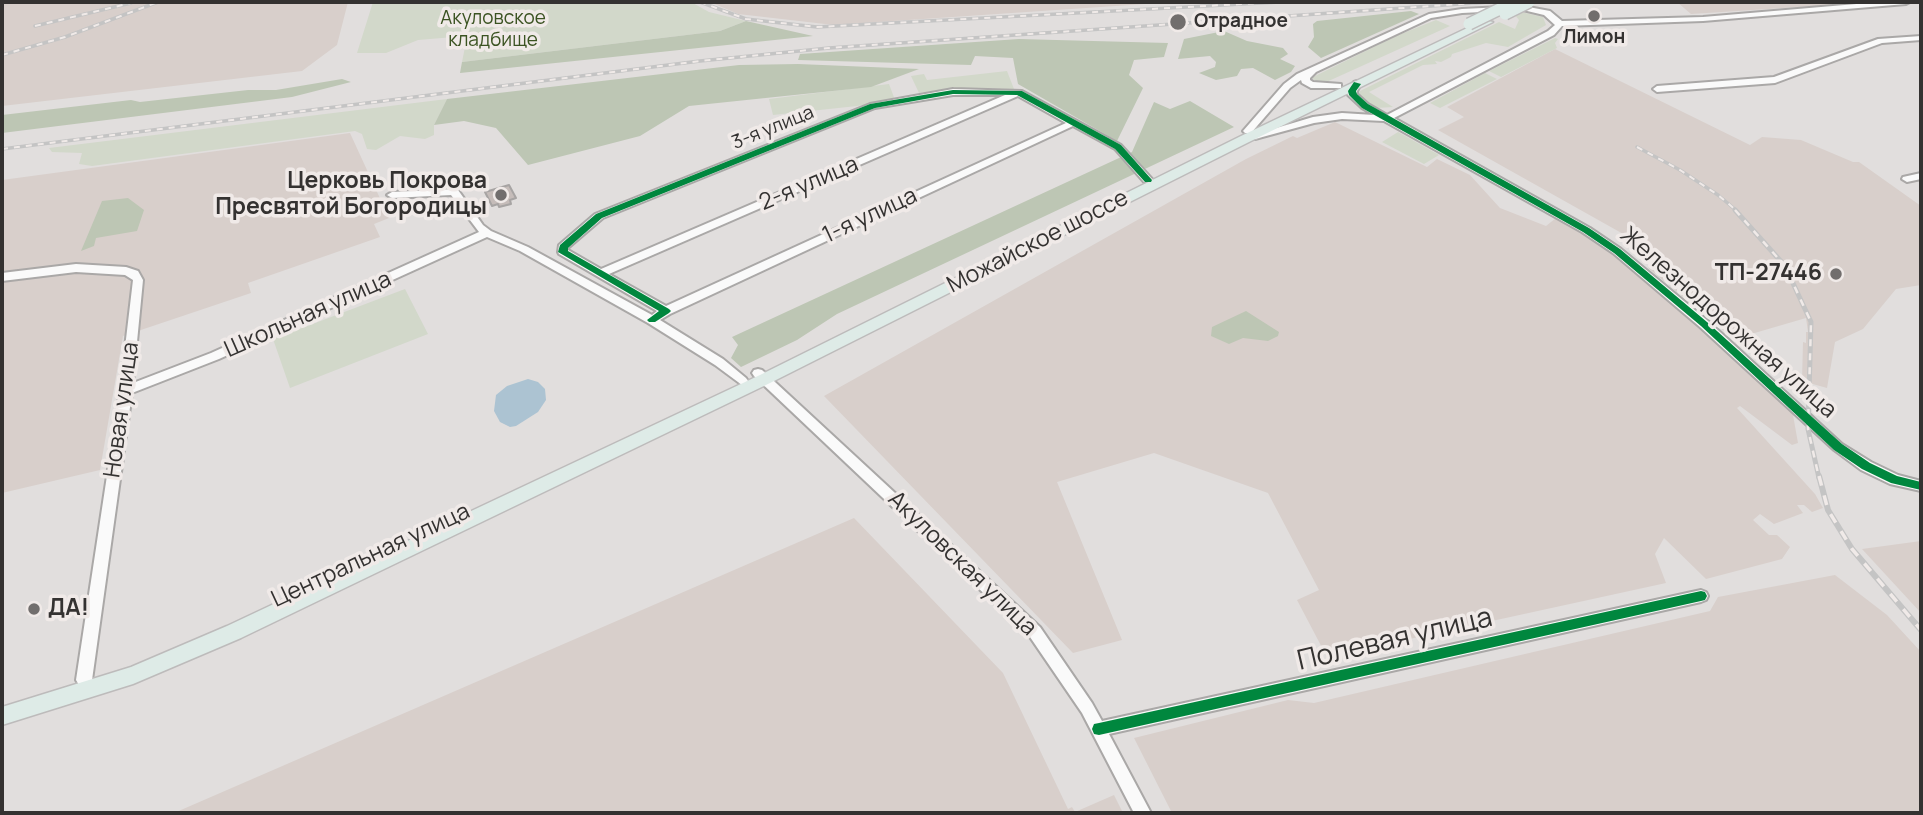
<!DOCTYPE html>
<html>
<head>
<meta charset="utf-8">
<style>
  body { margin:0 }
  #map { position:relative; width:1923px; height:815px; overflow:hidden; background:#e1dedd; font-family:Manrope,sans-serif }
  canvas { display:block }
  .frame { position:absolute; inset:0; border:4px solid #343231; pointer-events:none }
</style>
</head>
<body>
<div id="map">
<canvas width="1923" height="815"></canvas>
<div class="frame"></div>
</div>
<script>
const g = document.querySelector('canvas').getContext('2d');
g.lineJoin = 'round';
function paint(path, color) { g.fillStyle = color; g.fill(path, 'evenodd'); }
const toPath = rows => new Path2D(rows.map(r => 'M' + r).join(''));
function stroke(path, color, width, dash) { g.strokeStyle = color; g.lineWidth = width; g.lineCap = dash ? 'butt' : 'round'; g.setLineDash(dash || []); g.stroke(path); }
function write(font, color, halo, rows, align = 'center') {
  g.font = font + ' Manrope,sans-serif'; g.lineWidth = 7; g.setLineDash([]); g.textBaseline = 'middle'; g.strokeStyle = halo; g.fillStyle = color; for (const [text, x, y, turn = 0] of rows) {
    g.save(); g.translate(x, y); g.rotate((+turn || 0) * Math.PI / 180); g.textAlign = isNaN(turn) ? turn : align; if (halo) g.strokeText(text, 0, 0); g.fillText(text, 0, 0); g.restore();
  }
}
paint(toPath([
  [2,2,348,2,337,45,302,71,2,106],
  [710,2,1175,2,834,25,738,14],
  [1677,2,1841,2,1845,4,1691,14],
  [1555,49,1750,145,1762,137,1801,140,1853,162,1859,162,1921,206,1921,285,1896,289,1863,329,1835,342,1827,388,1802,381,1803,342,1806,343,1806,332,1808,332,1806,318,1734,339,1648,268,1666,258,1438,130,1464,117,1447,107],
  [1335,122,1427,167,1437,159,1470,175,1500,208,1546,226,1556,218,1604,246,1703,331,1793,415,1798,443,1792,445,1740,406,1737,408,1815,494,1823,508,1812,512,1804,505,1797,505,1803,513,1774,524,1760,514,1753,520,1769,535,1777,535,1790,547,1782,559,1706,579,1664,538,1655,554,1666,583,1327,657,1297,600,1319,590,1268,493,1154,453,1057,482,1122,640,1073,653,824,396,1246,159,1293,136,1297,138],
  [350,133,389,218,374,224,380,237,248,283,251,293,123,336,100,470,2,493,2,180],
  [854,518,1003,673,1068,809,1072,807,1075,812,1114,795,1123,813,174,813],
  [1921,541,1921,613,1862,549],
  [1835,575,1887,615,1921,652,1921,813,1172,813,1134,738,1288,700,1314,703,1710,611,1718,597]
]), '#d8cfcb');
paint(toPath([
  [373,2,691,2,709,12,746,21,720,31,462,62,466,42,454,37,418,40,386,53,357,53],
  [1521,12,1543,17,1546,25,1508,47,1486,43,1452,54,1451,57,1441,62,1435,61,1437,64,1423,65,1369,92,1393,107,1377,108,1357,95,1358,92,1499,22,1515,29,1519,20,1515,15],
  [1436,20,1450,26,1322,84,1311,78,1396,36],
  [1555,38,1558,39,1555,43,1557,48,1501,77,1489,71],
  [1007,71,1014,89,955,88,919,93,911,76,924,74,927,80],
  [1485,73,1497,79,1440,108,1430,103],
  [889,84,895,100,857,106,773,115,769,99],
  [447,99,434,125,434,135,425,139,400,136,376,150,367,149,362,134,355,131,92,166,79,164,82,153,52,152,49,148],
  [1398,132,1439,155,1424,164,1382,142],
  [405,289,428,334,290,388,273,339]
]), '#d2d8ca');
paint(toPath([
  [1411,11,1419,14,1321,58,1308,47,1314,37,1313,24,1317,21],
  [746,21,813,36,460,73,462,62,720,31],
  [1224,31,1247,41,1283,48,1288,54,1280,59,1295,66,1291,72,1275,80,1253,68,1241,69,1237,76,1216,80,1199,73,1215,67,1216,62,1210,56,1178,59,1184,39],
  [1019,39,1168,43,1164,57,1134,60,1129,75,1143,88,1117,141,1018,84,1013,58,975,56,971,65,798,60,800,54],
  [798,64,919,69,871,87,689,106,640,136,528,165,496,128,464,121,434,125,447,99,739,65],
  [342,79,351,82,292,97,2,133,2,115,131,100,140,102,248,90,276,90],
  [1190,101,1234,127,837,314,797,340,741,367,731,358,738,345,732,337,1132,152,1154,102,1170,109],
  [128,198,144,210,137,231,96,238,94,246,81,251,102,201],
  [1246,311,1279,332,1278,336,1268,341,1243,338,1229,344,1211,336,1212,327]
]), '#bdc6b4');
paint(toPath([
  [528,379,538,382,545,389,546,400,538,412,516,426,510,427,500,422,494,411,496,395,507,386]
]), '#acc3d2');
const building = toPath([
  [509,185,516,198,510,200,511,204,499,207,498,204,492,206,485,192,509,185]
]);
paint(building, '#c5bcb9');
stroke(building, '#a7a4a3', 2);
const minor = toPath([
  [1880,2,1910,2,1906,4,1703,21,1562,26,1554,35,1394,118,1590,228,1621,249,1708,321,1842,444,1871,462,1898,475,1921,481,1921,491,1890,484,1861,470,1834,450,1700,327,1613,253,1582,232,1384,121,1342,119,1314,123,1255,139,1250,136,1313,117,1342,113,1374,115,1362,108,1348,95,1347,91,1354,82,1357,81,1361,84,1357,91,1357,94,1368,104,1387,115,1548,31,1555,25,1544,15,1523,10,1462,13,1431,18,1316,72,1310,78,1310,80,1313,82,1341,84,1341,88,1311,88,1302,83,1301,80,1290,88,1251,133,1245,133,1243,131,1284,84,1297,74,1429,14,1462,9,1523,6,1550,11,1562,21,1703,17,1880,2],
  [1921,36,1921,40,1882,43,1775,83,1657,92,1653,89,1657,86,1774,77,1878,39,1921,36],
  [953,89,1022,91,1121,145,1153,180,1152,182,1144,182,1115,149,1073,126,670,314,660,320,723,359,746,378,748,381,742,385,715,365,648,323,520,251,487,237,219,359,132,393,92,680,89,685,84,687,79,685,76,680,120,390,133,280,125,275,76,272,2,281,2,273,76,264,126,267,138,271,143,280,133,383,211,353,479,232,451,195,392,198,387,195,392,192,454,189,458,190,483,225,491,231,528,247,652,315,657,311,559,254,558,252,559,245,595,214,870,104,953,89],
  [953,95,1005,95,601,269,568,250,568,248,603,218,875,108,953,95],
  [1018,96,1066,123,666,306,609,274,1018,96],
  [1921,173,1921,179,1907,182,1902,179,1903,177,1921,173],
  [758,369,762,370,1040,627,1092,703,1102,721,1701,590,1706,592,1708,596,1706,600,1701,602,1109,734,1151,813,1134,813,1082,713,1030,637,754,376,752,373,754,370,758,369]
]);
const major = toPath([
  [1484,20,1493,22,1249,142,770,383,241,638,133,684,2,725,2,707,131,667,227,626,760,375,1241,136,1484,20]
]);
stroke(minor, '#aaa8a7', 4);
stroke(major, '#bdbbbb', 3);
paint(minor, '#fafafa');
paint(major, '#deebe7');
const railFar2 = toPath([
  [700,2,746,19,817,27,1280,2],
  [35,26,131,3],
  [2,55,65,37,158,2],
  [1637,147,1680,170,1718,195,1737,211],
  [2,149,700,61,829,48,1489,2]
]);
const railFar1 = toPath([
  [1735,210,1785,266,1811,322,1808,429,1819,478]
]);
const rail = toPath([
  [1819,476,1828,510,1852,549,1921,630]
]);
stroke(railFar2, '#c4c4c4', 3.5);
stroke(railFar1, '#c4c4c4', 5);
stroke(rail, '#c4c4c4', 6);
stroke(railFar2, '#f0eae8', 2, [6]);
stroke(railFar1, '#f0eae8', 2.5, [7]);
stroke(rail, '#f0eae8', 3.5, [10]);
const majorBridge = toPath([
  [1505,14,1529,2],
  [1469,24,1514,2]
]);
stroke(majorBridge, '#bdbbbb', 14, []);
stroke(majorBridge, '#deebe7', 11);
paint(toPath([
  [1354,82,1361,84,1356,91,1357,94,1368,104,1589,228,1620,249,1707,322,1842,444,1870,463,1897,476,1921,482,1921,490,1891,483,1862,469,1834,450,1701,326,1614,253,1583,232,1362,108,1349,95,1348,91,1354,82],
  [953,90,1022,91,1121,145,1152,180,1151,182,1145,182,1115,149,1017,95,953,94,875,108,602,218,568,248,568,251,669,309,671,311,669,313,655,322,649,322,647,320,659,311,558,252,560,245,596,214,870,104,953,90],
  [1701,591,1705,592,1707,596,1705,600,1701,601,1099,735,1094,734,1092,729,1094,724,1099,723,1701,591]
]), '#00873e');
for (const [x, y, r, color] of [
  [1594,16,7,"#716e6d"],
  [1178,22,9,"#716e6d"],
  [501,195,7,"#716e6d"],
  [1836,274,7,"#716e6d"],
  [34,609,7,"#716e6d"]
]) { const dot = new Path2D(); dot.arc(x, y, r, 0, 2 * Math.PI); g.fillStyle = color; g.fill(dot); stroke(dot, '#f0eae8', 2.5); }
write('19px', '#3b5322', '#f0eae8', [
  ["Акуловское",493,19],
  ["кладбище",493,41]
]);
write('bold 19px', '#343231', '#f0eae8', [
  ["Отрадное",1194,22],
  ["Лимон",1594,38,"center"]
], 'left');
write('19px', '#343231', '#f0eae8', [
  ["3-я улица",773,128,-22]
]);
write('bold 23px', '#343231', '#f0eae8', [
  ["Церковь Покрова",487,182],
  ["Пресвятой Богородицы",487,208],
  ["ТП-27446",1822,274],
  ["ДА!",48,609,"left"]
], 'right');
write('23px', '#343231', '#f0eae8', [
  ["2-я улица",809,184,-23],
  ["1-я улица",870,216,-25],
  ["Можайское шоссе",1038,242,-27],
  ["Школьная улица",308,315,-24],
  ["Железнодорожная улица",1728,323,41],
  ["Новая улица",122,410,-82],
  ["Центральная улица",371,556,-25],
  ["Акуловская улица",962,564,44]
]);
write('28px', '#343231', '#f0eae8', [
  ["Полевая улица",1395,640,-13]
]);
</script>
</body>
</html>
